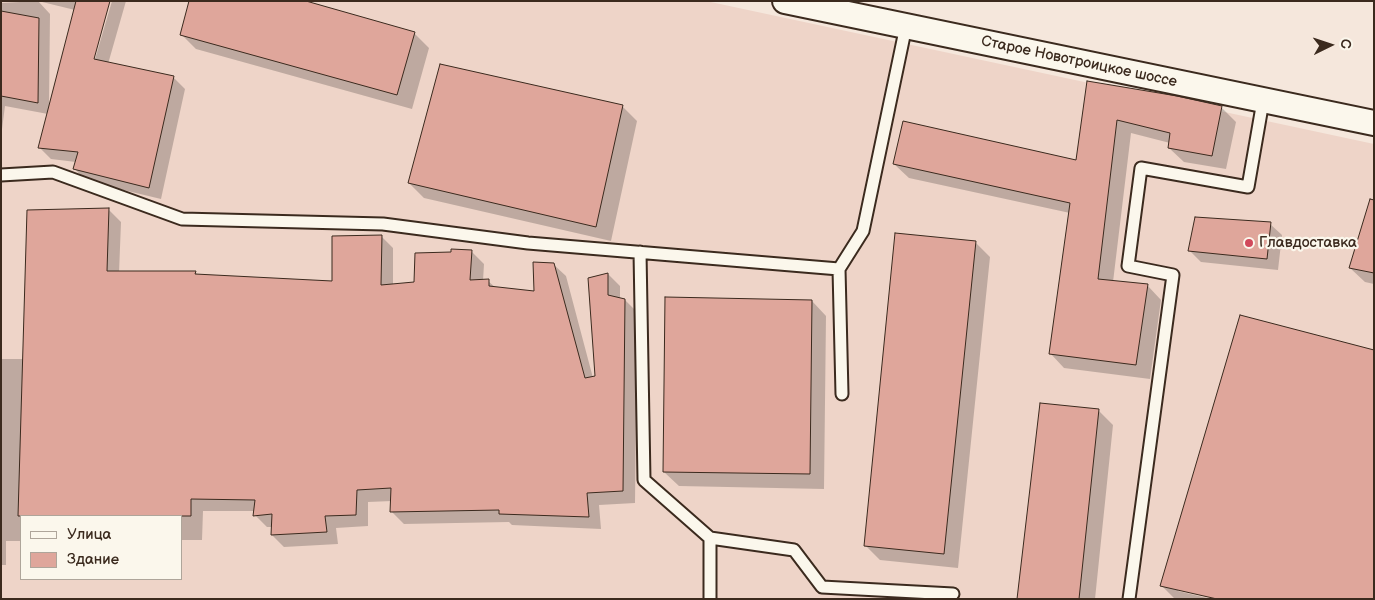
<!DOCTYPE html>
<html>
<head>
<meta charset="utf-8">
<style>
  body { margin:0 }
  #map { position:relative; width:1375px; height:600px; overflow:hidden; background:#f5e7dc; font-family:"Balsamiq Sans",sans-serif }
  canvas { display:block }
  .frame { position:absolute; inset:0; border:2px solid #3b2a1e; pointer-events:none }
  .legend { position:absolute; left:20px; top:515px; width:162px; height:65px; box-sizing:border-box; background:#fbf7ec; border:1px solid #aea59a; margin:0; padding:6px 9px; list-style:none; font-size:15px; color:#3b2a1e }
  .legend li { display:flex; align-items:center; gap:10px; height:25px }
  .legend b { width:25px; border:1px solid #aea59a }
  .north { position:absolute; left:1305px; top:20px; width:50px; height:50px; -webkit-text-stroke:4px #fbf7ec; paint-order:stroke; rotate:86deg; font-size:14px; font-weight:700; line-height:20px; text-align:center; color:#3b2a1e }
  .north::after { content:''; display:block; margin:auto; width:18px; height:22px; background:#3b2a1e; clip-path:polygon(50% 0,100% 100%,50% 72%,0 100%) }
</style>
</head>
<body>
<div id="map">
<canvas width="1375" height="600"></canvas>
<div class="frame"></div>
<ul class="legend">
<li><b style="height:6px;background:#fbf7ec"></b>Улица</li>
<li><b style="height:14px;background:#dfa69b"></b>Здание</li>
</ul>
<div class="north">С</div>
</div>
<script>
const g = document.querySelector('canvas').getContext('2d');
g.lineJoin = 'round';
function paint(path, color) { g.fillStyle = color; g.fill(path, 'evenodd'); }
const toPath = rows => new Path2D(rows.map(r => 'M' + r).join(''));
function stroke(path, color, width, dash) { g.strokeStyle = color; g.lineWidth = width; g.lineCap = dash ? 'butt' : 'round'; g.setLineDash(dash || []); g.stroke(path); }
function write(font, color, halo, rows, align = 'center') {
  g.font = font + ' "Balsamiq Sans",sans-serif'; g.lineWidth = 4.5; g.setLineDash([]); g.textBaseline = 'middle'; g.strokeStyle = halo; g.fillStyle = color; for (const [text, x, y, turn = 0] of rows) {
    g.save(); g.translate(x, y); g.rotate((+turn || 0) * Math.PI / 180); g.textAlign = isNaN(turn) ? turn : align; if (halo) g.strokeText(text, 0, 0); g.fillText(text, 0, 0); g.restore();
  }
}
paint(toPath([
  [1,1,706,1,1374,144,1374,599,1,599],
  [21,516,181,516,181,579,21,579]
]), '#eed4c8');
paint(toPath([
  [38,1,109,1,91,65,93,66,112,1,126,1,108,64,173,77,185,89,161,199,86,181,74,168,76,162,51,159,39,147,48,114,5,106,1,137,1,3,38,1,50,14,49,105,75,10],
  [414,33,429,48,412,109,196,49,181,34],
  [1089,82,1222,108,1236,122,1226,169,1184,162,1169,148,1170,143,1131,133,1113,282,1147,285,1161,300,1150,379,1064,368,1050,353,1070,213,909,178,894,164,1077,162],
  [622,106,637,121,611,241,424,198,409,183],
  [109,210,121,222,119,273,195,272,199,276,333,282,381,236,393,248,393,285,416,284,472,252,484,264,483,281,488,281,496,288,535,292,553,264,566,276,593,378,596,377,608,274,620,286,620,299,625,300,637,312,635,503,599,505,601,529,512,525,509,522,404,524,392,512,392,501,368,502,368,526,336,528,338,544,284,547,272,535,272,527,267,527,255,515,255,511,203,511,202,540,181,540,181,516,21,516,21,541,6,541,6,565,1,565,1,359,24,359],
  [1270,224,1282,235,1278,270,1201,262,1190,251],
  [1374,231,1374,284,1365,282,1350,268],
  [975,242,990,257,958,568,880,560,865,545],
  [812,301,826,316,824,489,679,486,664,472],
  [1099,411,1113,425,1095,599,1018,599],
  [1162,586,1178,589,1178,591,1211,599,1175,599]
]), '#0003');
const building = toPath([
  [76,1,110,1,94,59,174,76,149,188,73,169,78,152,38,148,76,1],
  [189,1,306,1,415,32,397,95,180,35,189,1],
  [1,11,39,18,38,103,1,96,1,11],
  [440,64,623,105,596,227,408,183,440,64],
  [1087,81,1177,96,1222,106,1212,156,1168,148,1170,133,1117,120,1098,279,1148,284,1136,365,1049,354,1070,203,893,164,903,121,1076,160,1087,81],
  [1370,199,1374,200,1374,273,1349,268,1370,199],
  [109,208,107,271,196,271,195,274,332,281,332,236,382,235,381,285,414,282,415,253,451,252,451,249,472,250,470,280,489,279,489,286,534,291,533,262,554,263,585,378,595,376,588,278,608,273,608,295,625,299,623,491,587,493,589,517,499,514,499,510,390,512,391,488,357,490,356,515,325,516,327,532,271,535,272,514,253,516,255,500,191,499,191,516,18,516,27,210,109,208],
  [1195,217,1271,222,1267,259,1188,251,1195,217],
  [895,233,976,241,944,554,864,546,895,233],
  [665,297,812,300,810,474,663,472,665,297],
  [1240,315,1374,350,1374,599,1217,599,1160,586,1240,315],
  [1040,403,1099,409,1079,599,1017,599,1040,403]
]);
paint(building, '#dfa69b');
stroke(building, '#3b2a1e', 1);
const service = toPath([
  [1,175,53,172,182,219,383,224,528,243,839,269,842,394],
  [640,252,644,480,710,538,710,599],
  [839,269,863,231,906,26],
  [710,538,794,550,822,587,953,594],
  [1129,599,1173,275,1128,266,1141,168,1248,187,1263,101]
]);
const minor = toPath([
  [785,1,1374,123]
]);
stroke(service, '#3b2a1e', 15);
stroke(minor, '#3b2a1e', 28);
stroke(service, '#fbf7ec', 11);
stroke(minor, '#fbf7ec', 24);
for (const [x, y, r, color] of [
  [1249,243,5,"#d1495b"]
]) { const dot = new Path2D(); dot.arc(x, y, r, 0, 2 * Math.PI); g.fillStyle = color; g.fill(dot); stroke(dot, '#fbf7ec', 2); }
write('15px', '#3b2a1e', '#fbf7ec', [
  ["Старое Новотроицкое шоссе",1079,62,12]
]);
write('15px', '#3b2a1e', '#fbf7ec', [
  ["Главдоставка",1259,243]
], 'left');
</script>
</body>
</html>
